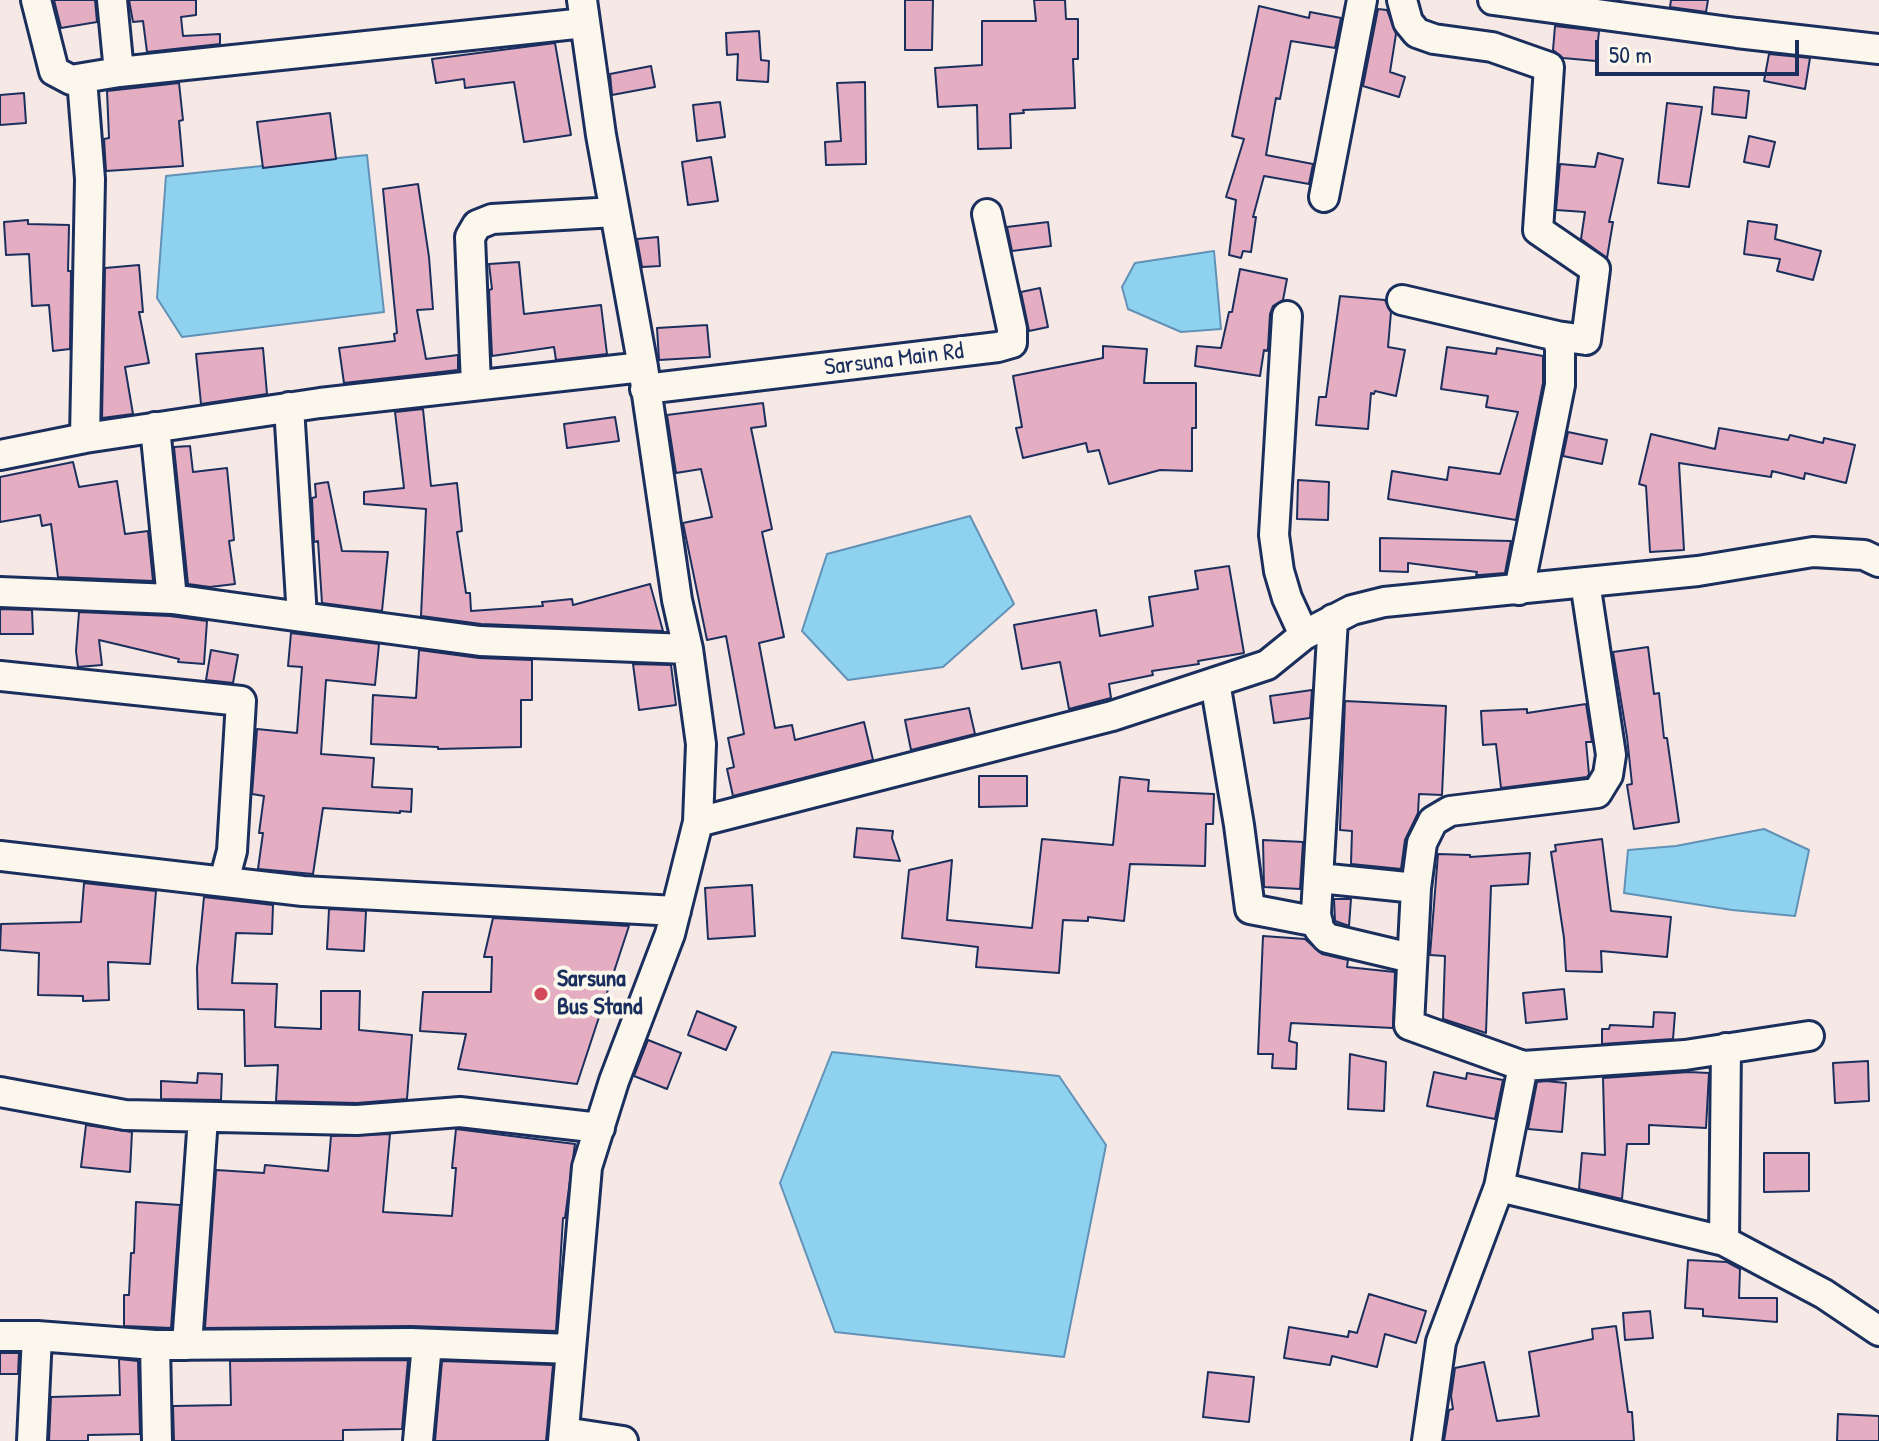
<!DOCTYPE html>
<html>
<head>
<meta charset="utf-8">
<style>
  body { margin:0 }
  #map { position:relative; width:1879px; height:1441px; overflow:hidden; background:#f6e8e4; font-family:"Patrick Hand",sans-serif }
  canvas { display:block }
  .scale { position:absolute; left:1595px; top:40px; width:204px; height:36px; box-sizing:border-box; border:4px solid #1b2f5e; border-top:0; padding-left:10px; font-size:24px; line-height:28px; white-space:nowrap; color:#1b2f5e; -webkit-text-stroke:6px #fbf7ec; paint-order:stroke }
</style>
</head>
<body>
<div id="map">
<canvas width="1879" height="1441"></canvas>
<div class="scale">50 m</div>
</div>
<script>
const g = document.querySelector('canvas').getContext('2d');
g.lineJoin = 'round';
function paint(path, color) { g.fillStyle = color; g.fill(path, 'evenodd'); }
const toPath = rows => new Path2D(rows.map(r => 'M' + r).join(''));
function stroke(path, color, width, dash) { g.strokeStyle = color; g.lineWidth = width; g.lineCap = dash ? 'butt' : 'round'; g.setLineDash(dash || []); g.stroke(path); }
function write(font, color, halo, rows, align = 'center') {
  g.font = font + ' "Patrick Hand",sans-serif'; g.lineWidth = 8; g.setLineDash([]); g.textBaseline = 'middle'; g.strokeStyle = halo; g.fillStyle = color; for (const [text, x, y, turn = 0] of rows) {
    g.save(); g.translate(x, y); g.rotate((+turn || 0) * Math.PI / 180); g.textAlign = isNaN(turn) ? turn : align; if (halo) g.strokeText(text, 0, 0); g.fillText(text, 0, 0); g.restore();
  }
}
const water = toPath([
  [367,155,384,312,182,337,157,298,166,176,367,155],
  [1214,251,1221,329,1181,332,1128,309,1122,287,1135,263,1214,251],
  [970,516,1014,604,943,667,848,680,802,631,827,554,970,516],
  [1764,829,1809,850,1795,916,1732,910,1624,893,1628,850,1676,846,1764,829],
  [832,1052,1059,1076,1106,1145,1064,1357,835,1332,780,1183,832,1052]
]);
paint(water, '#8fd2f0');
stroke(water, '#6191b6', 2);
const building = toPath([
  [54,0,95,0,97,22,61,28,54,0],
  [129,0,196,0,196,15,181,17,183,36,220,34,220,44,147,52,143,21,133,22,129,0],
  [905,0,933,0,932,50,905,50,905,0],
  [1034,0,1065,0,1066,19,1078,19,1078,59,1073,59,1075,108,1023,110,1024,113,1010,114,1011,148,978,149,977,105,938,107,935,68,982,65,982,21,1036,21,1034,0],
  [1671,0,1708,0,1706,12,1670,7,1671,0],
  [1259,6,1309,18,1310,12,1341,18,1335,48,1291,41,1280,99,1276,98,1266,155,1313,164,1309,184,1264,176,1253,217,1256,217,1251,252,1243,251,1241,258,1229,255,1236,200,1226,197,1244,139,1232,136,1259,6],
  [1378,9,1387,10,1396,34,1390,72,1405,77,1399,97,1363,86,1378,9],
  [1555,26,1599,31,1596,61,1563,58,1553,50,1555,26],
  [759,31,761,60,769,61,768,82,737,80,738,54,727,55,726,33,759,31],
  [555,43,571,135,524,142,514,82,465,88,464,79,436,83,432,59,555,43],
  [1769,54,1810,58,1805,89,1764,81,1769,54],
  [651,66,655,87,612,95,610,74,651,66],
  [865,82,866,164,826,165,825,142,841,141,837,83,865,82],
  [179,83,183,120,179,121,183,166,106,171,104,139,109,138,107,91,179,83],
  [1714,87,1749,91,1746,118,1712,114,1714,87],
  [24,93,26,123,0,125,0,95,24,93],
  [720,102,725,137,697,141,693,105,720,102],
  [1667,103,1702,107,1689,187,1658,183,1667,103],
  [330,113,336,159,263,168,257,122,330,113],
  [1749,136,1775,142,1769,167,1744,162,1749,136],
  [1598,153,1623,159,1609,222,1613,222,1607,258,1581,239,1585,212,1556,210,1560,164,1595,167,1598,153],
  [711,157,718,201,688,205,682,162,711,157],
  [418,184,429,257,433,309,417,310,426,359,458,355,458,370,344,383,339,348,395,341,394,334,397,333,383,189,418,184],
  [28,220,28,224,69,225,68,271,71,271,70,349,53,351,49,305,32,306,29,254,6,255,4,222,28,220],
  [1748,221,1777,225,1775,239,1821,251,1813,280,1777,271,1780,259,1744,254,1748,221],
  [1048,222,1051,246,1012,251,1007,227,1048,222],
  [658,237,660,266,642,267,637,239,658,237],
  [519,262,524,314,601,305,607,354,556,360,554,347,492,356,489,290,492,289,489,264,519,262],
  [139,265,143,312,139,312,149,363,125,367,133,414,102,418,105,268,139,265],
  [1240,269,1287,279,1283,300,1273,306,1270,314,1268,348,1267,351,1264,350,1260,376,1195,366,1197,346,1221,348,1229,312,1232,312,1240,269],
  [1040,288,1048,327,1029,331,1021,292,1040,288],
  [1340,296,1385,300,1391,312,1388,347,1405,350,1396,396,1375,391,1374,394,1371,393,1368,429,1316,425,1319,397,1326,397,1340,296],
  [707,325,710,357,659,360,657,328,707,325],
  [1103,346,1147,349,1144,383,1196,383,1196,428,1192,428,1192,471,1160,470,1109,484,1099,450,1088,452,1086,443,1023,458,1016,428,1022,427,1013,376,1103,358,1103,346],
  [1447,347,1496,354,1497,348,1543,356,1543,383,1516,520,1388,499,1392,471,1447,480,1449,467,1500,474,1518,412,1486,407,1488,396,1441,389,1447,347],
  [263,348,267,394,201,404,196,354,263,348],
  [763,403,766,426,751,428,772,529,762,532,784,637,759,643,775,728,792,725,795,740,864,722,873,760,733,796,727,769,734,767,728,738,744,734,726,636,707,640,683,523,712,517,701,469,676,473,667,415,763,403],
  [423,409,431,486,457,483,462,531,457,532,466,593,470,593,471,611,543,606,542,602,572,599,573,605,650,584,663,631,481,624,421,616,426,509,364,504,364,492,404,488,395,412,423,409],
  [615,417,619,441,567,448,564,424,615,417],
  [1719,428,1788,440,1790,435,1823,443,1824,438,1855,445,1846,483,1805,473,1804,479,1772,471,1771,477,1679,463,1684,550,1650,552,1646,486,1639,484,1651,434,1715,449,1719,428],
  [1568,432,1607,440,1602,464,1563,456,1568,432],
  [190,446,193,472,227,468,234,540,229,541,235,584,210,587,188,584,174,447,190,446],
  [73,462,79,487,117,481,125,534,148,531,153,581,58,577,51,524,42,526,40,515,0,522,0,477,73,462],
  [1298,480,1329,482,1328,520,1297,519,1298,480],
  [328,482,342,551,388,552,382,611,322,603,318,541,314,542,312,498,316,497,315,484,328,482],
  [1380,538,1511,541,1505,573,1480,575,1476,575,1477,572,1408,563,1408,572,1380,571,1380,538],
  [1229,566,1244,653,1198,661,1199,664,1152,671,1153,675,1109,684,1111,698,1069,709,1060,662,1022,669,1014,625,1096,610,1100,636,1153,626,1149,597,1198,589,1195,571,1229,566],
  [0,609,32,610,33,634,0,634,0,609],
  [79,612,170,616,207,621,204,664,178,662,179,659,99,640,102,665,78,667,76,651,79,612],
  [291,633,379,644,375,685,326,680,321,754,374,758,372,787,412,789,411,812,400,811,400,813,323,808,313,874,258,869,263,833,259,833,264,796,252,794,257,729,297,733,302,667,288,666,291,633],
  [1648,647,1654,694,1659,693,1664,738,1667,738,1679,822,1634,829,1627,785,1632,784,1627,737,1613,652,1648,647],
  [211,650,238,655,233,683,206,680,211,650],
  [419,650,479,658,532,660,532,700,521,700,521,747,438,749,438,747,371,744,373,695,416,698,419,650],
  [633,664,671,665,676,705,639,710,633,664],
  [1312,690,1310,718,1274,723,1270,696,1312,690],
  [1345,701,1446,706,1442,795,1419,794,1418,813,1405,840,1401,869,1351,864,1352,831,1340,830,1345,701],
  [1586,704,1592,742,1586,742,1589,774,1587,777,1501,788,1496,744,1483,745,1481,711,1527,709,1527,713,1586,704],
  [969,708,975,734,911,750,905,720,969,708],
  [979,776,1027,776,1027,806,979,807,979,776],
  [1120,777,1149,780,1148,791,1214,794,1213,824,1206,824,1205,866,1130,864,1124,921,1088,917,1088,921,1063,920,1059,973,976,967,978,947,902,938,909,870,952,860,947,920,1032,928,1042,839,1113,845,1120,777],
  [857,828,893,831,892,838,900,861,854,857,857,828],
  [1602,839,1611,911,1671,917,1667,957,1601,951,1602,972,1566,971,1564,938,1551,852,1556,851,1555,845,1602,839],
  [1263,840,1303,842,1300,889,1264,887,1263,840],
  [1530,853,1528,884,1491,886,1486,1033,1443,1019,1445,956,1430,955,1438,854,1470,855,1470,857,1530,853],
  [84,883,156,891,150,964,108,962,109,1000,83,1001,83,996,38,995,39,953,0,950,1,924,81,922,84,883],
  [752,885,755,936,708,939,705,888,752,885],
  [204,897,273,905,272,934,236,933,232,983,277,984,275,1027,321,1029,321,991,360,991,359,1030,412,1035,407,1099,357,1103,276,1101,278,1065,245,1066,244,1010,198,1009,197,968,204,897],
  [1334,899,1351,899,1349,926,1335,921,1334,899],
  [329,909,366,911,364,951,327,949,329,909],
  [493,918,629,926,577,1084,458,1069,466,1034,420,1031,423,992,491,992,492,957,484,957,493,918],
  [1263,936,1305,939,1322,954,1348,960,1347,967,1395,972,1393,1028,1291,1023,1289,1041,1297,1043,1296,1069,1272,1068,1273,1054,1258,1054,1263,936],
  [1564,989,1567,1019,1526,1023,1523,993,1564,989],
  [697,1011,736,1027,726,1050,688,1035,697,1011],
  [1654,1012,1675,1013,1673,1039,1602,1044,1602,1029,1609,1029,1610,1025,1653,1027,1654,1012],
  [648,1040,681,1053,667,1089,634,1076,648,1040],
  [1350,1054,1386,1062,1384,1111,1348,1109,1350,1054],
  [1868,1061,1869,1101,1835,1103,1833,1063,1868,1061],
  [1434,1072,1466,1079,1467,1073,1503,1080,1495,1119,1427,1106,1434,1072],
  [1689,1072,1709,1073,1706,1128,1649,1125,1649,1144,1627,1144,1622,1199,1579,1189,1582,1153,1605,1155,1603,1078,1689,1072],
  [198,1073,222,1074,221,1100,161,1099,161,1081,197,1083,198,1073],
  [1546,1081,1566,1083,1562,1132,1528,1129,1537,1082,1546,1081],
  [86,1125,132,1132,130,1172,81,1167,86,1125],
  [456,1129,575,1144,565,1218,563,1218,556,1331,411,1326,205,1328,216,1170,264,1173,265,1165,328,1171,331,1136,390,1134,383,1212,452,1216,456,1168,452,1168,456,1129],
  [1764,1153,1809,1153,1809,1191,1764,1192,1764,1153],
  [136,1202,180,1205,171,1328,124,1326,124,1295,129,1295,131,1253,134,1253,136,1202],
  [1688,1260,1727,1262,1740,1269,1739,1298,1777,1298,1777,1322,1703,1316,1703,1309,1685,1308,1688,1260],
  [1369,1294,1426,1311,1416,1343,1385,1334,1377,1367,1332,1356,1330,1365,1284,1358,1289,1327,1348,1337,1349,1331,1357,1333,1369,1294],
  [1650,1311,1653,1338,1625,1340,1623,1313,1650,1311],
  [1616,1326,1628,1412,1632,1412,1634,1441,1444,1441,1449,1410,1453,1409,1451,1396,1455,1368,1484,1362,1497,1421,1539,1416,1529,1352,1593,1339,1592,1329,1616,1326],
  [0,1353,19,1353,18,1374,0,1374,0,1353],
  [119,1359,138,1361,140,1434,88,1435,88,1441,49,1441,51,1397,120,1395,119,1359],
  [408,1360,402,1429,343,1430,343,1441,174,1441,173,1406,231,1405,230,1361,408,1360],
  [442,1361,553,1365,546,1441,435,1441,442,1361],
  [1208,1372,1254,1377,1249,1422,1203,1417,1208,1372],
  [1838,1414,1879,1416,1879,1441,1837,1441,1838,1414]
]);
paint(building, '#e4adc2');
stroke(building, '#1b2f5e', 2);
const minor = toPath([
  [36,0,54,71,71,80,119,72,112,0],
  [1402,0,1408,22,1417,33,1434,39,1492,47,1549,67,1538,230,1595,269,1586,340,1557,336],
  [1493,0,1737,33,1879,49],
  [119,72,585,23],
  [1324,197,1362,0],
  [1402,300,1557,336,1560,349,1560,385,1519,590],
  [1287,316,1274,535,1279,571,1287,598,1304,635],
  [476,385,470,237,477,225,492,219,615,212],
  [645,389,998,347,1012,343,1012,329,987,214],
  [155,427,172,599,302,617,289,407],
  [85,438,320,403,643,367],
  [0,455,85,438,90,179,82,79],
  [0,592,172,599],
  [302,617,480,641,688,649],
  [1333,619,1316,914,1319,929,1327,938,1411,958],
  [0,676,241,701,232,851,224,881],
  [1215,682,1239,825,1250,909,1318,922],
  [698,822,1112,716,1267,665,1304,635,1352,610,1384,602,1698,571,1813,552,1864,555,1879,562],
  [0,856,303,891,676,911],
  [1319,878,1416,888],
  [1523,1066,1685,1055,1809,1036],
  [0,1092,125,1115,357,1120,460,1112,600,1128],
  [1499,1187,1724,1241,1824,1294,1879,1331],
  [1724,1241,1726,1048],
  [0,1336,37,1336,155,1345,411,1343,571,1349],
  [155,1345,157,1441],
  [187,1345,203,1118],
  [564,1432,623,1441],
  [32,1441,37,1336],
  [418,1441,427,1344],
  [563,1441,587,1167,614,1081,670,934,698,822,701,744,688,649,677,600,643,367,601,135,582,0],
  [1427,1441,1441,1342,1499,1187,1523,1066,1409,1025,1416,888,1422,843,1433,821,1450,811,1597,793,1608,775,1611,755,1585,582]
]);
stroke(minor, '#1b2f5e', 34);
stroke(minor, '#fbf7ec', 28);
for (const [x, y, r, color] of [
  [541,994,8,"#d1495b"]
]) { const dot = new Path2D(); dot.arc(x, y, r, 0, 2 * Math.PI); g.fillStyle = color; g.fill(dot); stroke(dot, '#fbf7ec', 3); }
write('24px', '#1b2f5e', '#fbf7ec', [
  ["Sarsuna Main Rd",894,360,-7]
]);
write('bold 24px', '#1b2f5e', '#fbf7ec', [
  ["Sarsuna",557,980],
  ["Bus Stand",557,1008]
], 'left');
</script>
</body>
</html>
